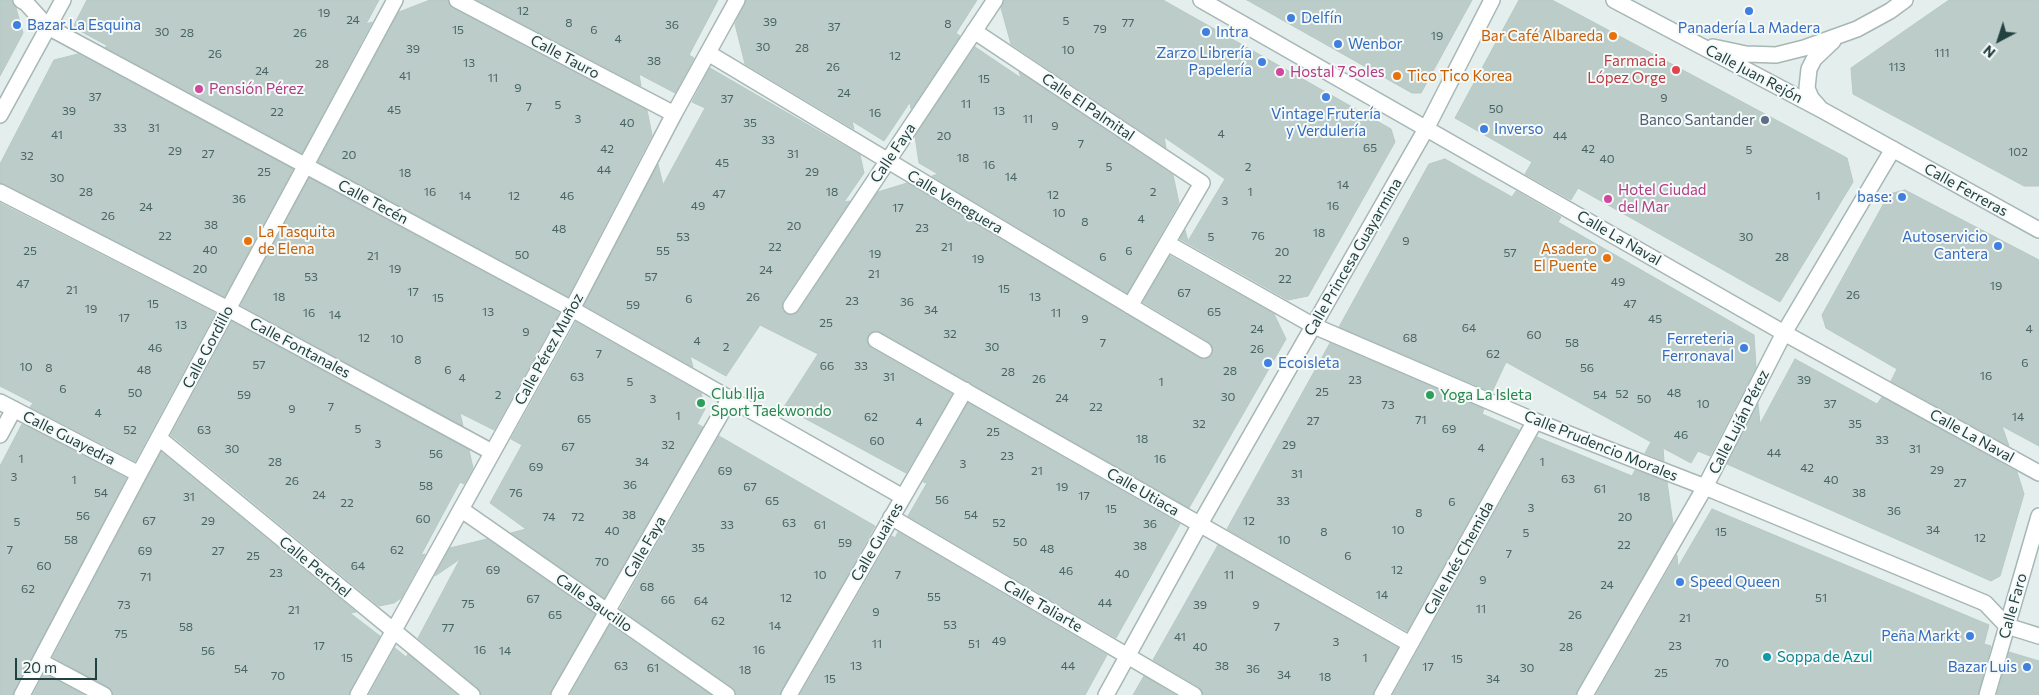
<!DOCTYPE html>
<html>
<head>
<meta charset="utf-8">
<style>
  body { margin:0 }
  #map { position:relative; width:2039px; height:695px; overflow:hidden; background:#e4eeec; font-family:Commissioner,sans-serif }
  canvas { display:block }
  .north { position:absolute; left:1974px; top:15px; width:50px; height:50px; -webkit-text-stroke:4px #f5faf9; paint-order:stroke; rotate:220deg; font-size:14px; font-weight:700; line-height:20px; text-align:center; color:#224241 }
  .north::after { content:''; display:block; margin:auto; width:18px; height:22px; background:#224241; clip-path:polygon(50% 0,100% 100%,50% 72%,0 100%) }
  .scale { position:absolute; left:15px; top:658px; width:82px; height:22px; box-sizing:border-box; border:2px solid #224241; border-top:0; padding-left:6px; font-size:15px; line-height:18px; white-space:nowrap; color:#224241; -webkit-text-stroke:4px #f5faf9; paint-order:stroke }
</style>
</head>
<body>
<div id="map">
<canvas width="2039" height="695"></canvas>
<div class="north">N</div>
<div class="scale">20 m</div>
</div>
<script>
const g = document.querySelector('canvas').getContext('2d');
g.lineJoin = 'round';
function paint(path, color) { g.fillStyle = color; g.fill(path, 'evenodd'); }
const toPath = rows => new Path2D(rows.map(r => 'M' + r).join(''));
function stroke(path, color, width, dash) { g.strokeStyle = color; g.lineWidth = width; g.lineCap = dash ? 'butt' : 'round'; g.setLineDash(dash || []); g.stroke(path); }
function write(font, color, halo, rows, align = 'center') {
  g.font = font + ' Commissioner,sans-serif'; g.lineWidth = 4; g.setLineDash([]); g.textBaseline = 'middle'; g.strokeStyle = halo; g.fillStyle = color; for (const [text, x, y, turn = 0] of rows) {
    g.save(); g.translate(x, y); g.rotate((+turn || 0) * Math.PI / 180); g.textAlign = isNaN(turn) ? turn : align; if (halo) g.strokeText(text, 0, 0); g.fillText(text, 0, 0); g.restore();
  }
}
const building = toPath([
  [0,0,12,0,16,8,23,33,0,76,0,0],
  [87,0,379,0,366,24,372,22,302,153,105,47,108,46,73,27,87,0],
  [430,0,448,0,453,8,647,110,652,135,568,296,318,162,399,12,430,0],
  [477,0,718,0,689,55,694,58,675,93,639,74,641,86,477,0],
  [746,0,977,0,956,33,960,36,911,109,910,102,884,141,852,121,854,129,745,64,735,24,746,0],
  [1004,0,1163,0,1391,129,1395,142,1308,296,1288,300,1180,239,1185,230,1188,241,1225,179,1164,137,1166,148,1011,44,1001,8,1004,0],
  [1247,0,1472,0,1421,93,1412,93,1247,0],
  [1519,0,1552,0,1847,158,1853,182,1780,302,1578,188,1571,200,1525,174,1532,162,1455,118,1519,0],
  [1949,0,2039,0,2039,186,2024,186,1853,94,1851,68,1949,0],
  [975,47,1021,78,1019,72,1173,175,1179,203,1127,293,932,176,938,174,919,163,915,136,975,47],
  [78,54,293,169,224,297,0,183,0,164,54,60,78,54],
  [710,68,860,155,864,173,844,202,850,201,783,301,782,310,786,314,795,315,799,311,878,192,907,183,1200,358,1208,358,1212,355,1213,350,1209,342,1143,302,1170,256,1274,314,1286,339,1189,508,880,332,872,332,868,336,867,341,871,348,952,394,906,473,784,407,818,354,760,325,726,376,690,356,693,367,584,305,658,164,663,185,705,108,692,102,710,68],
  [1445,159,1512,197,1516,191,1561,217,1558,222,1754,335,1756,367,1710,456,1698,451,1691,463,1663,448,1664,461,1645,453,1651,442,1506,362,1492,392,1339,327,1429,164,1445,159],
  [309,178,559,313,494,430,460,413,463,426,241,305,309,178],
  [1905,190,2039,260,2039,446,2002,426,2009,446,1891,381,1897,369,1826,328,1822,315,1889,194,1905,190],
  [0,203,215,313,135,461,30,407,33,403,0,386,0,203],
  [232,322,469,450,473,468,464,484,460,482,421,555,425,554,401,598,394,603,379,606,171,435,232,322],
  [576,322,701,393,705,409,697,424,703,427,604,598,511,533,526,529,490,503,522,445,511,439,576,322],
  [1330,343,1484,409,1482,414,1519,430,1407,631,1227,529,1330,343],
  [1795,359,1877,404,1882,397,2017,472,2024,494,2000,576,1991,581,1727,464,1758,403,1760,424,1795,359],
  [968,403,1180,524,1116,638,908,516,927,483,923,482,968,403],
  [22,424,126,478,13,695,0,695,0,466,22,424],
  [719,436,875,526,780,695,736,695,732,687,620,609,719,436],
  [1537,437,1632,476,1635,470,1667,482,1673,524,1576,695,1393,695,1537,437],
  [161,452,356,612,350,613,380,636,349,695,113,695,108,687,53,657,161,452],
  [1712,509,1989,625,1984,644,1991,646,1978,695,1596,695,1677,555,1678,567,1712,509],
  [898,532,1107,655,1085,695,800,695,892,536,895,538,898,532],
  [487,539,595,614,550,695,481,695,478,688,418,638,460,559,435,576,450,548,487,539],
  [1218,545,1398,648,1373,695,1203,695,1199,687,1153,660,1218,545],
  [610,625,711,695,570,695,610,625],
  [395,648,406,657,408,654,457,695,369,695,395,648],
  [2009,652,2039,661,2039,695,1997,695,2009,652],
  [44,674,84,695,33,695,44,674],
  [1144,676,1175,695,1133,695,1144,676]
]);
paint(building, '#bcccc9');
stroke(building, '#b6c9c5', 1);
const minor = toPath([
  [21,0,26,3,48,27,572,309,903,497],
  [457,0,674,114],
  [1201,0,1784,333,2039,473],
  [1614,0,1822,110,2039,230],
  [974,31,1202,183,1130,306],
  [1713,47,1746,54,1776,55,1804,48,1857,29,1890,11,1905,0],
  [708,53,1204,350],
  [1819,107,1811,98,1807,88,1809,69,1814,59,1833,41],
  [0,115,63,0],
  [0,192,228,309,492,452],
  [1167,243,1314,326,1535,421,1705,487,1985,603,2007,626,2039,636],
  [791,306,995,0],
  [876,340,1410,644],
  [0,402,139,474],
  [0,435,14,409],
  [159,438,472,695],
  [462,510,727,695],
  [891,517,1194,695],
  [40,661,104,695],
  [22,695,139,474,395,0],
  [358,695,572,309,674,114,737,0],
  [559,695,730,398],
  [789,695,965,390],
  [1106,695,1200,524,1426,129,1492,0],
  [1382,695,1535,421],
  [1585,695,1705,487,1784,333,1893,149],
  [1987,695,2039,516]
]);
stroke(minor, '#a6b7b5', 18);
stroke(minor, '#fff', 15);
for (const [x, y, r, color] of [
  [1749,11,5,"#3f7fe0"],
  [1291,18,5,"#3f7fe0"],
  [17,25,5,"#3f7fe0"],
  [1206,32,5,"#3f7fe0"],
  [1613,36,5,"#e8710a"],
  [1338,44,5,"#3f7fe0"],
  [1262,62,5,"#3f7fe0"],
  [1676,70,5,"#e0444e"],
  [1280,72,5,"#d1479c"],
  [1397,76,5,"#e8710a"],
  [199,89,5,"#d1479c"],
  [1326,97,5,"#3f7fe0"],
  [1765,120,5,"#5c6f8a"],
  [1484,129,5,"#3f7fe0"],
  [1902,197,5,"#3f7fe0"],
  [1608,199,5,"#d1479c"],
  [248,241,5,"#e8710a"],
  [1998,246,5,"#3f7fe0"],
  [1607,258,5,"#e8710a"],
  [1744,348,5,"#3f7fe0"],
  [1268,363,5,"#3f7fe0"],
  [1430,395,5,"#2e9e5b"],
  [701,403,5,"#2e9e5b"],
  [1680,582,5,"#3f7fe0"],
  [1970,636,5,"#3f7fe0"],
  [1767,657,5,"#0f9aa8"],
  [2027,667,5,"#3f7fe0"]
]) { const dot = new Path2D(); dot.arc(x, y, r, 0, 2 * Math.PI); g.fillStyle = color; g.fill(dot); stroke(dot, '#f5faf9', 2); }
write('12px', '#486463', null, [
  ["12",523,11],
  ["19",324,13],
  ["24",353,20],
  ["5",1066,21],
  ["39",770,22],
  ["8",569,23],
  ["77",1128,23],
  ["8",948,24],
  ["36",672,25],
  ["37",834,27],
  ["79",1100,29],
  ["15",458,30],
  ["6",594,30],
  ["30",162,32],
  ["28",187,33],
  ["26",300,33],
  ["19",1437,36],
  ["4",618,39],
  ["30",763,47],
  ["28",802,48],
  ["39",413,49],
  ["10",1068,50],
  ["111",1942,53],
  ["26",215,54],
  ["12",895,56],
  ["38",654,61],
  ["13",469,63],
  ["28",322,64],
  ["26",833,67],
  ["113",1897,67],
  ["24",262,71],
  ["41",405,76],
  ["11",493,78],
  ["15",984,79],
  ["9",518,88],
  ["24",844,93],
  ["37",95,97],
  ["9",1664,98],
  ["37",727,99],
  ["11",966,104],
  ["5",558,105],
  ["7",529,107],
  ["50",1496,109],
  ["45",394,110],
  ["39",69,111],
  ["13",999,111],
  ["22",277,112],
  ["16",875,113],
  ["3",578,119],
  ["11",1028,119],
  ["40",627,123],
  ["35",750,123],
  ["9",1055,126],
  ["33",120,128],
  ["31",154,128],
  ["4",1221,134],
  ["41",57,135],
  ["20",944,136],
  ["44",1560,136],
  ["33",768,140],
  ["7",1081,144],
  ["65",1370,148],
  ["42",607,149],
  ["42",1588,149],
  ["5",1749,150],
  ["29",175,151],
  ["102",2018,152],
  ["27",208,154],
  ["31",793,154],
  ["20",349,155],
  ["32",27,156],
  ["18",963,158],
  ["40",1607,159],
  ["45",722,163],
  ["16",989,165],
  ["5",1109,167],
  ["2",1248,167],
  ["44",604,170],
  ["25",264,172],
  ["29",812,172],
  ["18",405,173],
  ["14",1011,177],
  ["30",57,178],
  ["14",1343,185],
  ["28",86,192],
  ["16",430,192],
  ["18",832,192],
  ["2",1153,192],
  ["1",1250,192],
  ["47",719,194],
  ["12",1053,195],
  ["14",465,196],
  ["12",514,196],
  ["46",567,196],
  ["1",1818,196],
  ["36",239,199],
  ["3",1225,201],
  ["49",698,206],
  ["16",1333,206],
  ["24",146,207],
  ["17",898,208],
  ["10",1059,213],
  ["26",108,216],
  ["4",1141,219],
  ["8",1085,222],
  ["38",211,225],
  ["20",794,226],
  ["23",922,228],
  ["48",559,229],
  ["18",1319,233],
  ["22",165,236],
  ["76",1258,236],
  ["53",683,237],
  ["5",1211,237],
  ["30",1746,237],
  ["9",1406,241],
  ["22",775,247],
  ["21",947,247],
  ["40",210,250],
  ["25",30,251],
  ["55",663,251],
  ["6",1129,251],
  ["20",1282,252],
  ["57",1510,253],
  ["19",875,254],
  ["50",522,255],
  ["21",373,256],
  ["6",1103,257],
  ["28",1782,257],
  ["19",978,259],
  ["20",200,269],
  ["19",395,269],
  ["24",766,270],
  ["21",874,274],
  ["53",311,277],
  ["57",651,277],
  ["22",1285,279],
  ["49",1618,282],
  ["47",23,284],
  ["19",1996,286],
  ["15",1004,289],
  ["21",72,290],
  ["17",413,292],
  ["67",1184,293],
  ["26",1853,295],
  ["18",279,297],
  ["26",753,297],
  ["13",1035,297],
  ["15",438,298],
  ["6",689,299],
  ["23",852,301],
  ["36",907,302],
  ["15",153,304],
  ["47",1630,304],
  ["59",633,305],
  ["19",91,309],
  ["34",931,310],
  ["13",488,312],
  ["65",1214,312],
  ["16",309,313],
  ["11",1056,313],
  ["14",335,315],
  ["17",124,318],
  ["9",1085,319],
  ["45",1655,319],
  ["25",826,323],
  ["13",181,325],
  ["64",1469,328],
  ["24",1257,329],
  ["4",2029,329],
  ["9",526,332],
  ["32",950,334],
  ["60",1534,335],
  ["12",364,338],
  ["68",1410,338],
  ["10",397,339],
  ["4",697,341],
  ["7",1103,343],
  ["58",1572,343],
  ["2",726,347],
  ["30",992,347],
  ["46",155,348],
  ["26",1257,349],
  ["7",599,354],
  ["62",1493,354],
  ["8",418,360],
  ["6",2025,363],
  ["57",259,365],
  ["66",827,366],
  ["33",861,366],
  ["10",26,367],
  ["8",49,368],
  ["56",1587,368],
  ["48",144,370],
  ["6",448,370],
  ["28",1230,371],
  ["28",1008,372],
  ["16",1986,376],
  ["63",577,377],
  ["31",889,377],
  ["4",462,378],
  ["26",1039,379],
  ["23",1355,380],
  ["39",1804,380],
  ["5",630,382],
  ["1",1161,382],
  ["6",63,389],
  ["25",1322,392],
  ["50",135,393],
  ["48",1674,393],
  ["52",1622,394],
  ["59",244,395],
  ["2",498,395],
  ["54",1600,395],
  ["30",1228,397],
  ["24",1062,398],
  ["3",653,399],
  ["50",1644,399],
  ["10",1703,404],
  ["37",1830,404],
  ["73",1388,405],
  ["7",331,407],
  ["22",1096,407],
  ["9",292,409],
  ["4",98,413],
  ["1",678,416],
  ["62",871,417],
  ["14",2018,417],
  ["65",584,419],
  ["71",1421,420],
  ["27",1313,421],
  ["4",919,422],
  ["32",1199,424],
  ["35",1855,424],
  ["5",358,429],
  ["69",1449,429],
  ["52",130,430],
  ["63",204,430],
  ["25",993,432],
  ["46",1681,435],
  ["18",1142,439],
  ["33",1882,440],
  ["60",877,441],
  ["3",378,444],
  ["32",668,445],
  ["29",1289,445],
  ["67",568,447],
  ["4",1481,448],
  ["30",232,449],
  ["31",1915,449],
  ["44",1774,453],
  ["56",436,454],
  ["23",1007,456],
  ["1",21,459],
  ["16",1160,459],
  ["28",275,462],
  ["34",642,462],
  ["1",1542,462],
  ["3",963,464],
  ["69",536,467],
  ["42",1807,468],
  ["29",1937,470],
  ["69",725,471],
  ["21",1037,471],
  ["31",1297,474],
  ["3",14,477],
  ["63",1568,479],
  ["1",74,480],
  ["40",1831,480],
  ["26",292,481],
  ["27",1960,483],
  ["36",630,485],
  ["58",426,486],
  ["67",750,487],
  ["19",1062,487],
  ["61",1600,489],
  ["54",101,493],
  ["76",516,493],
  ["38",1859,493],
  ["24",319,495],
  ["17",1084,496],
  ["31",189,497],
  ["18",1644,497],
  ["56",942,500],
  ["65",772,501],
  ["33",1283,501],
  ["6",1452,502],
  ["22",347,503],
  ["3",1531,508],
  ["15",1111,509],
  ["36",1894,511],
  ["8",1419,513],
  ["38",629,515],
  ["54",971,515],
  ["56",83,516],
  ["74",549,517],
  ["72",578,517],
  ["20",1625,517],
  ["60",423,519],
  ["67",149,521],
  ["29",208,521],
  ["12",1249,521],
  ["5",17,522],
  ["63",789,523],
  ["52",999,523],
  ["36",1150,524],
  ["33",727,525],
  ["61",820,525],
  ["10",1398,530],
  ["34",1933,530],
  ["40",612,531],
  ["8",1324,532],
  ["15",1721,532],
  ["5",1526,533],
  ["12",1980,538],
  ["58",71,540],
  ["10",1284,540],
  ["50",1020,542],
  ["59",845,543],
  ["22",1624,545],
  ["38",1140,546],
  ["35",698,548],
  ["48",1047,549],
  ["7",10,550],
  ["62",397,550],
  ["69",145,551],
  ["27",218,551],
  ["7",1509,554],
  ["25",253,556],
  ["6",1348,556],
  ["70",602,562],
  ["60",44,566],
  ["64",358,566],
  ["69",493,570],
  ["12",1397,570],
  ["46",1066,571],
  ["23",276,573],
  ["40",1122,574],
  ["10",820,575],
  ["7",898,575],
  ["11",1229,575],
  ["71",146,577],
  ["9",1483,580],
  ["24",1607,585],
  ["68",647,587],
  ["62",28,589],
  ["14",1382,595],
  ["55",934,597],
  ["12",786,598],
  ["51",1821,598],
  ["67",533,599],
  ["66",668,600],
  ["64",701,601],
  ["44",1105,603],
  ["75",468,604],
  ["73",124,605],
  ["39",1200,605],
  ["9",1256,605],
  ["11",1481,609],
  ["21",294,610],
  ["9",876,612],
  ["65",555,615],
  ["26",1575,615],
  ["21",1685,618],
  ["62",718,621],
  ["53",950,625],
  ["14",775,626],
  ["58",186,627],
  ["7",1277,627],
  ["77",448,628],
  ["75",121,634],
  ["41",1180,637],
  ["49",999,641],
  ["3",1336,642],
  ["11",877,644],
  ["51",974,644],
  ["17",319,646],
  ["23",1675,646],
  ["40",1200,647],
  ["28",1566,647],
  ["16",480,650],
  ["16",759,650],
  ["56",208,651],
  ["14",505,651],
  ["15",347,658],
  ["1",1365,658],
  ["15",1457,659],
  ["70",1722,663],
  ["63",621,666],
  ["13",856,666],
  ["44",1068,666],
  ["38",1222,666],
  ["17",1428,667],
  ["61",653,668],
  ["30",1527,668],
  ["54",241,669],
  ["36",1253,669],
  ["18",745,670],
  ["25",1661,673],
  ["34",1284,675],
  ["70",278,676],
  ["18",1325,677],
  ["15",830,679],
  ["34",1493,679]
]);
write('15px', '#366cbe', '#f5faf9', [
  ["Delfín",1301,18],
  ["Bazar La Esquina",27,25],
  ["Panadería La Madera",1749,28,"center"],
  ["Intra",1216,32],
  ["Wenbor",1348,44],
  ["Zarzo Librería",1252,53,"right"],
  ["Papelería",1252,70,"right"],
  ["Vintage Frutería",1326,114,"center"],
  ["y Verdulería",1326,131,"center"],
  ["Inverso",1494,129],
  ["base:",1892,197,"right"],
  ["Autoservicio",1988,237,"right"],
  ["Cantera",1988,254,"right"],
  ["Ferreteria",1734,339,"right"],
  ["Ferronaval",1734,356,"right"],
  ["Ecoisleta",1278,363],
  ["Speed Queen",1690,582],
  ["Peña Markt",1960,636,"right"],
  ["Bazar Luis",2017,667,"right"]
], 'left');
write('15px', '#c56008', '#f5faf9', [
  ["Bar Café Albareda",1603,36],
  ["Tico Tico Korea",1407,76,"left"],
  ["La Tasquita",258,232,"left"],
  ["de Elena",258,249,"left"],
  ["Asadero",1597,249],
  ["El Puente",1597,266]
], 'right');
write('15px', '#224241', '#f5faf9', [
  ["Calle Tauro",565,57,28],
  ["Calle Juan Rejón",1754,74,28],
  ["Calle El Palmital",1088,107,34],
  ["Calle Faya",893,153,-56],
  ["Calle Ferreras",1966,190,29],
  ["Calle Tecén",373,202,28],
  ["Calle Veneguera",955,202,31],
  ["Calle La Naval",1619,238,30],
  ["Calle Princesa Guayarmina",1353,257,-60],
  ["Calle Gordillo",208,347,-62],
  ["Calle Fontanales",300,348,28],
  ["Calle Pérez Muñoz",549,349,-61],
  ["Calle Luján Pérez",1739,422,-63],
  ["Calle La Naval",1972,436,29],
  ["Calle Guayedra",69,438,27],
  ["Calle Prudencio Morales",1601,446,22],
  ["Calle Utiaca",1143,492,30],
  ["Calle Guaires",877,542,-60],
  ["Calle Faya",645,547,-60],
  ["Calle Inés Chemida",1459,558,-61],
  ["Calle Perchel",315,567,39],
  ["Calle Saucillo",594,603,35],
  ["Calle Taliarte",1043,606,30],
  ["Calle Faro",2013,606,-74]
]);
write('15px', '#be3a42', '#f5faf9', [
  ["Farmacia",1666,61],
  ["López Orge",1666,78]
], 'right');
write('15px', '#b23c85', '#f5faf9', [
  ["Hostal 7 Soles",1290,72],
  ["Pensión Pérez",209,89],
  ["Hotel Ciudad",1618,190],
  ["del Mar",1618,207]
], 'left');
write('15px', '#4e5e75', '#f5faf9', [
  ["Banco Santander",1755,120]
], 'right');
write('15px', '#27864d', '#f5faf9', [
  ["Club Ilja",711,394],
  ["Sport Taekwondo",711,411],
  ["Yoga La Isleta",1440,395]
], 'left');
write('15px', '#0d838f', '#f5faf9', [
  ["Soppa de Azul",1777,657]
], 'left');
</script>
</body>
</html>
